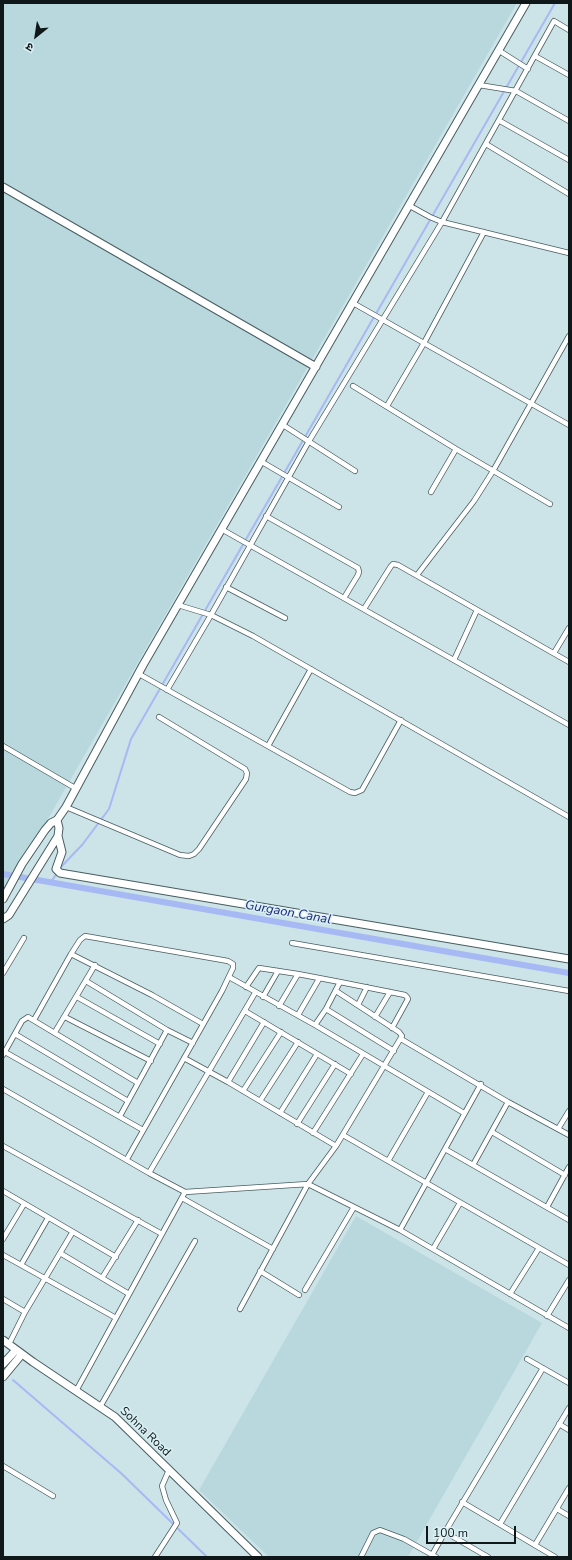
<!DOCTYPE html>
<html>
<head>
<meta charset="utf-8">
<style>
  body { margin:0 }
  #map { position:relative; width:572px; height:1560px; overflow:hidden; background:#cce3e7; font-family:"Nunito Sans","Noto Sans Devanagari",sans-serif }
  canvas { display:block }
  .frame { position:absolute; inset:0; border:4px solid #0f1719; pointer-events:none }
  .north { position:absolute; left:16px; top:16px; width:40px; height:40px; -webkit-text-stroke:3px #d9f0f4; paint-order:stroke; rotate:210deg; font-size:11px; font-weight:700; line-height:16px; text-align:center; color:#0f1719 }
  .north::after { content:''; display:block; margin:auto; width:14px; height:18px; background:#0f1719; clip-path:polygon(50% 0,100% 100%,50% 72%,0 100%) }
  .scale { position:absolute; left:426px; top:1526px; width:90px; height:18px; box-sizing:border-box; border:2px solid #0f1719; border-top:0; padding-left:5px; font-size:12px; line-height:14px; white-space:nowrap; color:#0f1719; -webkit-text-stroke:3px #d9f0f4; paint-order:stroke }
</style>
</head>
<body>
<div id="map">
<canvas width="572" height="1560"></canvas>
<div class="frame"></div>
<div class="north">उ</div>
<div class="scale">100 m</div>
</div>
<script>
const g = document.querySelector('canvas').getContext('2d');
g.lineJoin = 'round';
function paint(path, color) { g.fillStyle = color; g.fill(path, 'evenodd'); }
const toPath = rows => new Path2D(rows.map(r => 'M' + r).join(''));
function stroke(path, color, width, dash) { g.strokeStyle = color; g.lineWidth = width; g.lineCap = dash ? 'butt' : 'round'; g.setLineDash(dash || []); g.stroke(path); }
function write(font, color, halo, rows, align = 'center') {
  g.font = font + ' "Nunito Sans",sans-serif'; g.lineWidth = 3; g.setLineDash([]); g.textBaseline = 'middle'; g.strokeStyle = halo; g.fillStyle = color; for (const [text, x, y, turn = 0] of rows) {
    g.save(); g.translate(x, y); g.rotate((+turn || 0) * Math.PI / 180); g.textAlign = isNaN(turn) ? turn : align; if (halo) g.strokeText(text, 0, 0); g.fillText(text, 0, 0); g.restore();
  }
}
paint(toPath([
  [3,3,517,3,3,897],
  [356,1216,542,1323,408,1557,269,1557,199,1490]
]), '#b8d8de');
stroke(toPath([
  [377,312,555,3],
  [59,869,82,845,109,809,131,739,374,317],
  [51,882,57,873],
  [13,1380,122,1474,207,1557]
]), '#a7b9f4', 2);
stroke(toPath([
  [3,874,569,973]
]), '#a7b9f4', 6);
const street = toPath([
  [498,50,528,69],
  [535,56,569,75],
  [479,85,516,91,569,121],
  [500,121,569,160],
  [486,144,569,194],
  [410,206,430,217,442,222,569,253],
  [353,303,569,425],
  [353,386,456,449,550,504],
  [387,406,424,343,484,232],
  [283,425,355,471],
  [262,462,339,507],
  [431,492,456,449],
  [266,516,358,568,359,572,358,575,344,598],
  [223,530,569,725],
  [417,575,474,501,493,471,569,336],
  [226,587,285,618],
  [178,605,211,615,253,636,569,817],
  [364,609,391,566,393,564,398,565,569,662],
  [554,653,569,628],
  [454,660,477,610],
  [139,674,350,792,355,793,362,790,401,720],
  [167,690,211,615,309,441,442,222,554,21,569,30],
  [3,746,75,788],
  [268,746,311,669],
  [66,807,180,855,189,856,194,854,199,849,246,779,247,773,245,769,159,717],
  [292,943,569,991],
  [71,954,152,995,203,1024],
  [3,973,24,938],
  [229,977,315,1025,464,1113],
  [86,981,167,1030,193,1043],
  [340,982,405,995,407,997,408,999,392,1028],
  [246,987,259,968,298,974],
  [77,997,160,1044],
  [263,997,278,971],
  [358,1005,367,987],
  [279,1006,298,974,340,982,326,1009,315,1025],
  [326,1009,394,1051],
  [245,1011,351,1074],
  [298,1015,319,979],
  [65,1017,151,1061],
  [375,1017,390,992],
  [34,1020,71,954,80,940,85,936,228,961,233,964,233,968,222,991,127,1159],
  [55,1032,95,965],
  [15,1034,128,1101],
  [401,1039,508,1102,569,1135],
  [5,1052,143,1130],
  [3,1055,22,1021,28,1017,138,1083],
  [184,1058,228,1082,336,1146],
  [228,1082,264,1022],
  [3,1089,149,1173,185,1192,308,1184,400,1230,569,1328],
  [243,1091,281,1032],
  [260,1101,298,1042],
  [280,1113,317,1054],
  [120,1116,167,1030],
  [297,1124,335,1064],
  [558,1129,569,1111],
  [492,1132,565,1175],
  [313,1133,363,1054],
  [343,1135,569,1265],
  [3,1146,162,1234],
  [445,1149,569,1220],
  [388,1161,428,1092],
  [473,1165,508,1102],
  [149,1173,255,993],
  [3,1191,116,1257],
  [182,1198,273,1249],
  [547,1207,569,1167],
  [400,1230,481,1084],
  [3,1239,24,1204],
  [433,1249,460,1203],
  [60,1253,129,1294],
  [3,1255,116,1318],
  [21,1265,48,1218],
  [260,1271,299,1295],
  [102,1278,138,1220],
  [305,1290,354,1207],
  [510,1294,539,1248],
  [3,1299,25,1312],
  [240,1309,308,1184,336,1146,402,1036,399,1032,336,991],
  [547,1316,569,1280],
  [9,1344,25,1312,72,1233],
  [527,1359,569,1383],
  [76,1391,185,1192],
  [100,1407,195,1241],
  [559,1424,569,1430],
  [3,1466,53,1496],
  [462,1502,555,1557],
  [557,1509,569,1516],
  [500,1524,569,1408],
  [445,1532,488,1557],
  [535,1545,569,1488],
  [432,1555,445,1532,543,1368],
  [155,1557,177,1523,166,1500,162,1486,169,1470],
  [361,1557,373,1533,380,1530,404,1539,436,1557]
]);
const secondary = toPath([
  [3,187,316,367],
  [58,836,62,852,56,869,60,873,569,959],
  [3,899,22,864,45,830,51,823,57,820,66,807,143,665,526,3],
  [3,919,9,915,58,836,59,828,57,820],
  [3,1340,33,1362,115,1417,258,1557],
  [3,1364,16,1350],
  [3,1377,22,1354]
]);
stroke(street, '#485d60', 6);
stroke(secondary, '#485d60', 9);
stroke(street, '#fff', 4.5);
stroke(secondary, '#fff', 7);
write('12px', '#0f1719', '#d9f0f4', [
  ["Sohna Road",145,1432,44]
]);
write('italic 13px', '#1f287a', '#d9f0f4', [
  ["Gurgaon Canal",288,913,10]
]);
</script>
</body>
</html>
